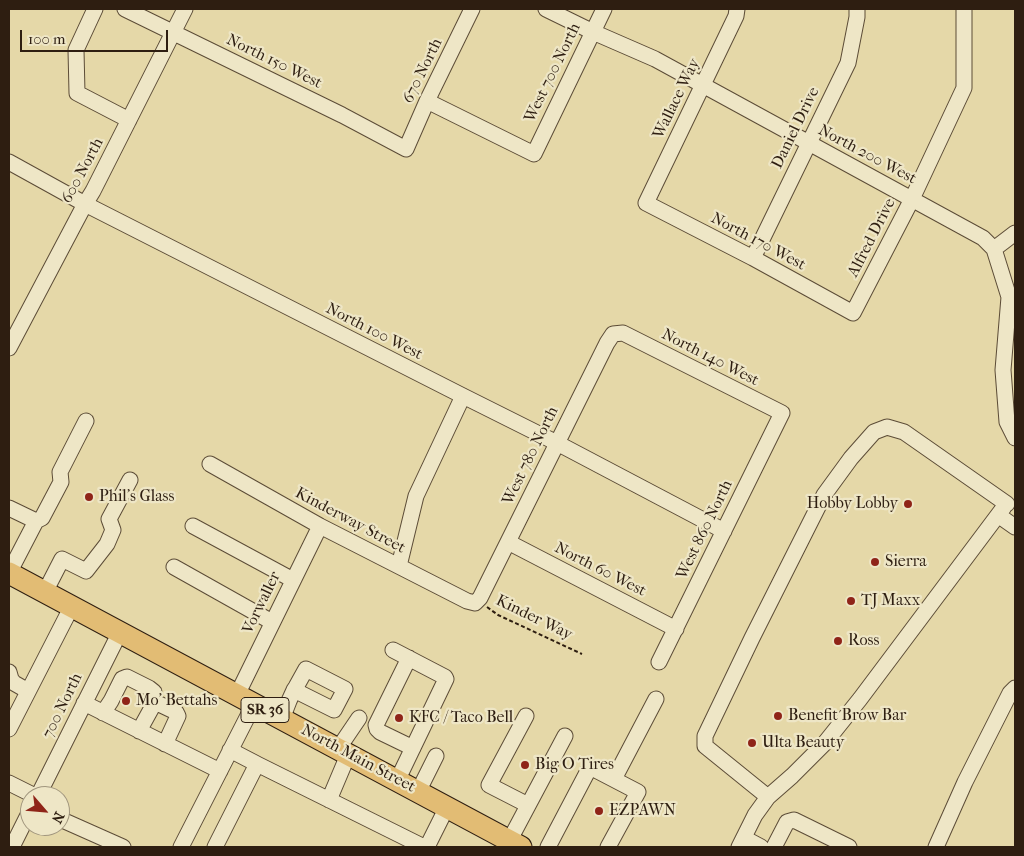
<!DOCTYPE html>
<html>
<head>
<meta charset="utf-8">
<style>
  body { margin:0 }
  #map { position:relative; width:1024px; height:856px; overflow:hidden; background:#e5d8a8; font-family:"IM FELL French Canon",serif }
  canvas { display:block }
  .frame { position:absolute; inset:0; border:10px solid #2e1e11; pointer-events:none }
  .north { position:absolute; left:20px; top:786px; width:50px; height:50px; box-sizing:border-box; background:#eee6c6; border:1px solid #a1967e; border-radius:50%; rotate:117deg; font-size:14px; font-weight:700; line-height:20px; text-align:center; color:#2e1e11 }
  .north::after { content:''; display:block; margin:auto; width:18px; height:22px; background:#8f2418; clip-path:polygon(50% 0,100% 100%,50% 72%,0 100%) }
  .scale { position:absolute; left:20px; top:30px; width:148px; height:22px; box-sizing:border-box; border:2px solid #2e1e11; border-top:0; padding-left:6px; font-size:15px; line-height:18px; white-space:nowrap; color:#2e1e11; -webkit-text-stroke:4px #eee6c6; paint-order:stroke }
</style>
</head>
<body>
<div id="map">
<canvas width="1024" height="856"></canvas>
<div class="frame"></div>
<div class="north">N</div>
<div class="scale">100 m</div>
</div>
<script>
const g = document.querySelector('canvas').getContext('2d');
g.lineJoin = 'round';
const toPath = rows => new Path2D(rows.map(r => 'M' + r).join(''));
function stroke(path, color, width, dash) { g.strokeStyle = color; g.lineWidth = width; g.lineCap = dash ? 'butt' : 'round'; g.setLineDash(dash || []); g.stroke(path); }
function write(font, color, halo, rows, align = 'center') {
  g.font = font + ' "IM FELL French Canon",serif'; g.lineWidth = 4.5; g.setLineDash([]); g.textBaseline = 'middle'; g.strokeStyle = halo; g.fillStyle = color; for (const [text, x, y, turn = 0] of rows) {
    g.save(); g.translate(x, y); g.rotate((+turn || 0) * Math.PI / 180); g.textAlign = isNaN(turn) ? turn : align; if (halo) g.strokeText(text, 0, 0); g.fillText(text, 0, 0); g.restore();
  }
}
const minor = toPath([
  [95,9,76,50,77,93,129,120],
  [125,9,342,115,406,149,427,101,472,9],
  [546,9,593,32,655,59,983,238,994,249,1009,297,1003,370,1007,422,1015,438],
  [737,9,736,16,646,203,753,258,853,313,912,199,964,88,964,9],
  [427,101,534,154,604,9],
  [9,162,85,204,463,396,557,443,724,531],
  [994,249,1015,233],
  [753,258,848,63,857,17,857,9],
  [9,348,85,204,93,191,185,9],
  [210,464,320,526,467,601,475,603,480,598,607,343,613,334,623,333,782,413,659,662],
  [1004,507,998,515,1015,527],
  [9,508,36,521],
  [998,515,860,699,824,744,792,776,768,797,705,746,705,736,752,638,824,495,851,458,874,432,887,427,904,432,1007,504],
  [193,526,293,580],
  [508,542,676,629],
  [399,566,416,496,463,396],
  [174,567,272,622],
  [9,573,36,521,42,518,61,482,60,472,86,421],
  [45,592,62,559,86,571,107,544,113,530,109,519,130,480],
  [393,650,441,675,445,677,446,679,397,781],
  [409,658,376,725,377,729,380,732,413,748],
  [9,672,11,679,14,683,28,691],
  [237,695,320,526],
  [155,702,176,712,178,716,165,744],
  [84,703,220,771],
  [103,713,111,701,122,679,127,677,149,688,154,692,155,702,139,731],
  [526,716,489,785,528,805],
  [282,719,289,701,294,690,296,687,306,669,345,689,334,710,294,690],
  [9,729,72,606],
  [338,749,359,718],
  [230,750,257,764],
  [614,779,656,699],
  [9,783,35,796],
  [418,792,436,756],
  [38,796,120,632],
  [329,800,348,755],
  [60,819,123,847],
  [744,838,761,847],
  [12,847,30,811],
  [181,847,254,704],
  [215,847,257,764,424,847],
  [427,847,447,807],
  [506,847,565,736],
  [548,847,590,767,638,792,608,847],
  [739,847,755,815,768,797],
  [774,847,787,822,794,820,849,847],
  [936,847,965,782,1010,693,1015,688]
]);
const highway = toPath([
  [9,573,521,847]
]);
stroke(minor, '#5c4c37', 17);
stroke(highway, '#2e1e11', 23);
stroke(toPath([
  [487,607,498,615,582,654]
]), '#2e1e11', 2, [4, 2.5]);
stroke(minor, '#eee6c6', 15);
stroke(highway, '#e2bc74', 21);
for (const [x, y, r, color] of [
  [89,497,5,"#8f2418"],
  [908,504,5,"#8f2418"],
  [875,562,5,"#8f2418"],
  [851,601,5,"#8f2418"],
  [838,641,5,"#8f2418"],
  [126,701,5,"#8f2418"],
  [778,716,5,"#8f2418"],
  [399,718,5,"#8f2418"],
  [752,743,5,"#8f2418"],
  [525,765,5,"#8f2418"],
  [599,811,5,"#8f2418"]
]) { const dot = new Path2D(); dot.arc(x, y, r, 0, 2 * Math.PI); g.fillStyle = color; g.fill(dot); stroke(dot, '#eee6c6', 2); }
for (const [x, y, w] of [
  [265,710,48]
]) { const box = new Path2D(); box.roundRect(x - w / 2, y - 12.5, w, 25, 4); g.fillStyle = '#eee6c6'; g.fill(box); stroke(box, '#2e1e11', 1); }
write('bold 15px', '#2e1e11', null, [
  ["SR 36",265,710]
]);
write('16px', '#2e1e11', '#eee6c6', [
  ["North 150 West",274,62,26],
  ["670 North",423,71,-64],
  ["West 700 North",553,73,-64],
  ["Wallace Way",677,99,-64],
  ["Daniel Drive",796,128,-64],
  ["North 200 West",867,155,28],
  ["600 North",83,171,-62],
  ["Alfred Drive",872,238,-63],
  ["North 170 West",758,242,28],
  ["North 100 West",374,332,27],
  ["North 140 West",710,358,27],
  ["West 780 North",531,456,-64],
  ["Kinderway Street",350,521,28],
  ["West 860 North",705,530,-64],
  ["North 60 West",600,570,27],
  ["Vorwaller",262,603,-64],
  ["Kinder Way",534,618,26],
  ["700 North",63,706,-64],
  ["North Main Street",358,759,28]
]);
write('16px', '#2e1e11', '#eee6c6', [
  ["Phil's Glass",99,497],
  ["Hobby Lobby",898,504,"right"],
  ["Sierra",885,562],
  ["TJ Maxx",861,601],
  ["Ross",848,641],
  ["Mo' Bettahs",136,701],
  ["Benefit Brow Bar",788,716],
  ["KFC / Taco Bell",409,718],
  ["Ulta Beauty",762,743],
  ["Big O Tires",535,765],
  ["EZPAWN",609,811]
], 'left');
</script>
</body>
</html>
